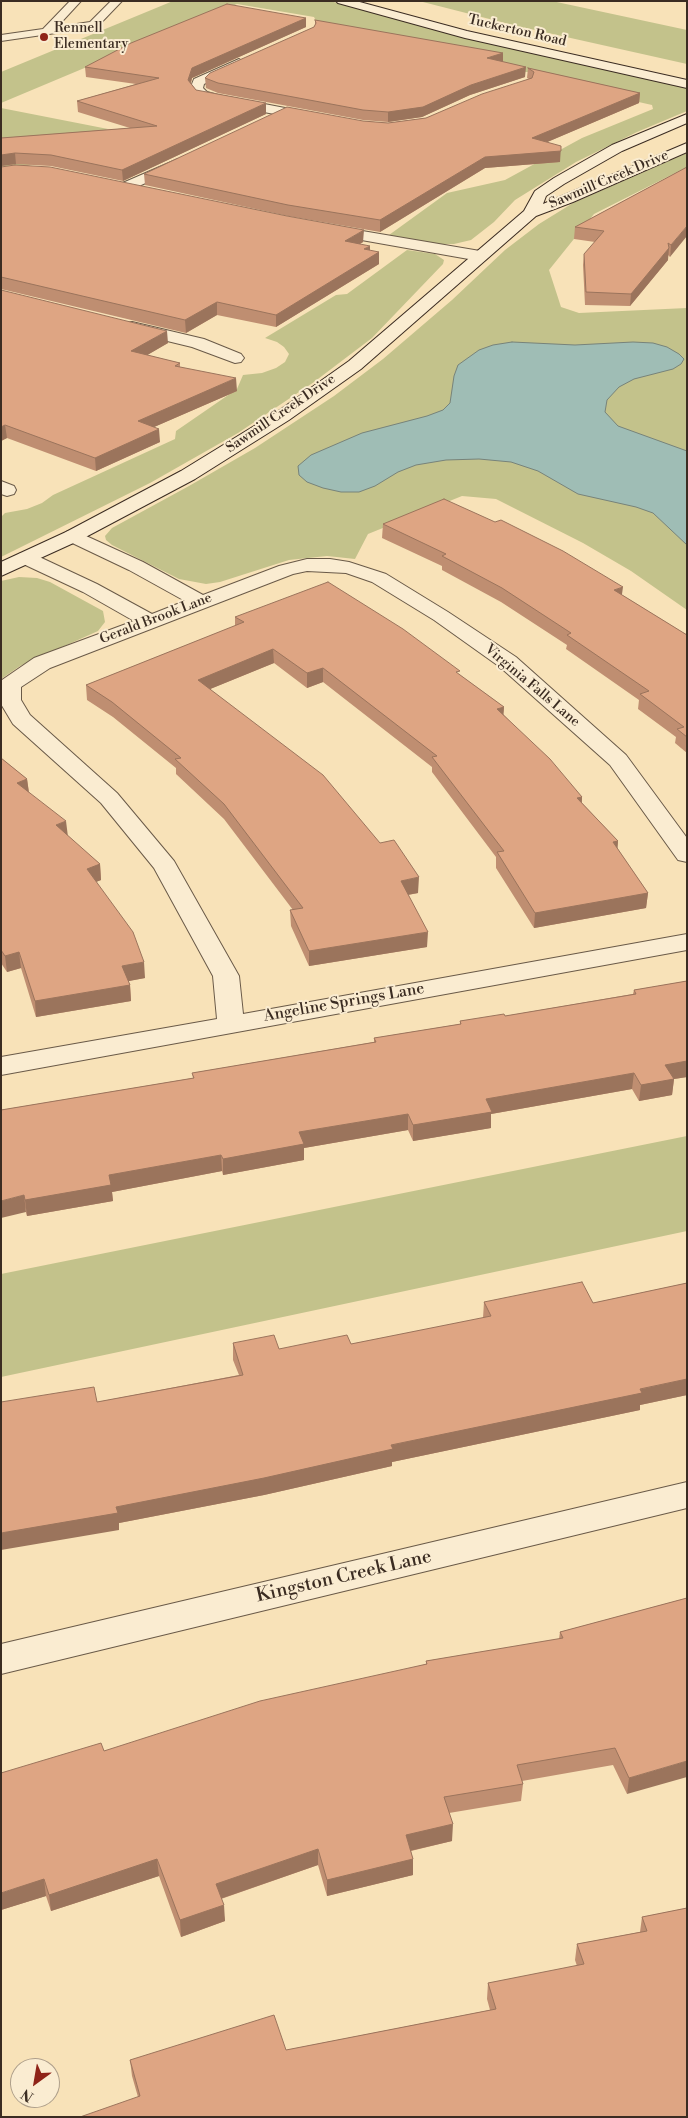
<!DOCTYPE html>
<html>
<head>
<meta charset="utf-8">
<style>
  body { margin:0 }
  #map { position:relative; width:688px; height:2118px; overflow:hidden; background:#f8e2b8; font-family:"Libre Bodoni",serif }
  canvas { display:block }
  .frame { position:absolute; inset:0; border:2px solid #3b2c22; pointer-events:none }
  .north { position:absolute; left:10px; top:2058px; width:50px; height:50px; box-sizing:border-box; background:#faecd1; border:1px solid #ae9f8b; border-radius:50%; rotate:212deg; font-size:14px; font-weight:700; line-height:20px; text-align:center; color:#3b2c22 }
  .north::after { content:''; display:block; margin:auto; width:18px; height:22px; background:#8f2418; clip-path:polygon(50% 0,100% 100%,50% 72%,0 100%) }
</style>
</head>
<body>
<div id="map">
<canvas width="688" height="2118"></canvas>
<div class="frame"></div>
<div class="north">N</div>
</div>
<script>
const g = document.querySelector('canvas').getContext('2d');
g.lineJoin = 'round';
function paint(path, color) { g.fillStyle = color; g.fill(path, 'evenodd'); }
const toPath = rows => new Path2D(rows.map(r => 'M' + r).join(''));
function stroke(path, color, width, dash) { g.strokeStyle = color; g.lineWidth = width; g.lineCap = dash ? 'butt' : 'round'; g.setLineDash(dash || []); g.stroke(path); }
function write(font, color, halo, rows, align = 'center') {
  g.font = font + ' "Libre Bodoni",serif'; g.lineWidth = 4; g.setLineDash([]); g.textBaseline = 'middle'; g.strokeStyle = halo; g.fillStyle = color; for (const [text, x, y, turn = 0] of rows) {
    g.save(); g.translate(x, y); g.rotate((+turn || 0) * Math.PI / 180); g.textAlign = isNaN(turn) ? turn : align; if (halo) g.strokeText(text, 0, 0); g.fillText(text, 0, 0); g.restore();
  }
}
paint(toPath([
  [173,1,330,1,447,33,687,88,687,111,637,132,576,162,515,200,494,222,471,240,454,244,440,244,389,235,447,193,505,180,582,138,653,109,652,105,563,85,531,72,520,72,317,23,314,17,237,4,1,103,1,72],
  [419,1,552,1,687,30,687,64,517,26],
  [1,108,108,129,28,166,1,167],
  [687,153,687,167,594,214,549,270,561,307,579,313,687,308,687,610,631,571,583,543,496,499,462,496,368,534,355,559,327,556,289,560,220,582,206,584,179,579,112,545,106,540,105,536,112,528,189,486,255,448,334,396,383,359,452,300,505,250,539,224,573,203],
  [407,250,435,254,444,260,443,264,372,338,314,382,238,433,150,483,1,557,1,517,5,513,27,509,42,503,53,495,175,439,176,431,237,389,243,375,262,373,276,368,285,362,289,354,284,347,277,342,265,338,336,295,347,294],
  [19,577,37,578,50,582,103,611,105,622,98,631,20,666,1,679,1,581],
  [687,1136,687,1231,1,1377,1,1274]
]), '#c3c28b');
const water = toPath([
  [512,342,575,345,633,342,653,343,667,347,679,354,684,359,681,364,673,369,634,379,619,387,607,400,605,412,618,426,687,451,687,545,653,513,636,507,578,494,538,471,511,462,479,459,446,460,416,465,398,472,375,486,359,492,341,492,323,488,307,482,299,475,298,466,311,455,362,433,427,416,443,410,450,403,454,376,458,365,479,350,493,345,512,342]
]);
paint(water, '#9fbdb5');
stroke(water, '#77837a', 1);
const lane = toPath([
  [70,1,81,1,57,27,90,22,111,1,122,1,97,27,1,41,1,35,43,29,70,1]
]);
const street = toPath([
  [239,59,245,63,243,66,204,84,203,88,207,92,218,95,321,115,323,118,321,121,316,122,217,103,197,98,190,89,194,79,239,59],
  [178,159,183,160,185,163,183,166,128,191,118,191,116,188,118,185,178,159],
  [327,225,480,251,485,253,488,256,485,259,480,261,322,233,319,230,322,227,327,225],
  [132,322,204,339,241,354,244,358,241,362,235,363,192,347,126,331,124,327,126,323,132,322],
  [1,481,14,486,16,490,14,494,7,496,1,494,1,481],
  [73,530,143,562,203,595,279,566,307,559,330,559,349,562,386,574,448,612,516,657,626,755,687,838,687,862,678,860,610,765,500,667,434,620,372,582,346,573,307,571,293,574,50,668,21,687,21,700,30,715,117,793,174,861,239,976,243,1014,687,934,687,950,1,1075,1,1057,217,1019,213,976,154,868,101,803,13,724,1,704,2,680,34,658,134,621,83,592,19,562,16,558,19,554,26,552,33,554,97,584,152,614,185,601,129,570,66,540,63,536,66,532,73,530],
  [687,1482,687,1508,1,1674,1,1644,687,1482]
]);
const secondary = toPath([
  [336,1,356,1,467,31,687,80,687,88,465,38,338,3,336,1],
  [687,114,687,123,622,151,564,184,546,196,543,204,687,143,687,152,573,202,536,216,361,369,289,420,195,479,80,540,1,576,1,562,66,532,181,471,277,412,349,361,524,211,535,191,554,178,612,145,687,114]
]);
stroke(lane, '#6a5a48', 2);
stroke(street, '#6a5a48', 2);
stroke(secondary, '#3b2c22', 2);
paint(lane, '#faecd1');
paint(street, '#faecd1');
paint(secondary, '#faecd1');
paint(toPath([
  [306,18,306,27,192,78,191,83,196,90,266,114,123,181,51,166,16,164,1,166,1,138,130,128,78,112,77,101,136,84,86,77,85,67],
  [315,20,503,62,525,77,470,95,422,117,388,122,363,120,218,93,206,88,205,78,314,27,315,25],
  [528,68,640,93,639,103,547,142,560,162,485,168,380,232,288,216,145,185,144,174,363,121,388,123,426,118,529,79,527,78],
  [1,167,363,242,360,244,370,251,379,252,379,264,276,327,217,315,186,333,1,289],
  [687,167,670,257,668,255,668,260,630,306,585,305,583,265,584,254,595,242,574,239,575,227],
  [1,290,168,343,147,355,180,363,180,367,237,391,154,427,160,442,96,471,7,438,1,441],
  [383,524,622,595,687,635,687,753,675,743,676,737,638,709,639,700,566,649,567,645,501,602,442,570,442,566,382,538],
  [235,617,460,675,504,707,503,714,582,797,582,803,618,841,617,848,648,893,646,908,534,928,496,868,496,857,432,772,432,767,323,682,307,688,274,663,210,689,418,893,408,895,427,947,309,966,291,926,290,910,293,910,224,819,176,774,176,768,113,717,87,700,86,685,235,626],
  [1,758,27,779,29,792,67,836,100,864,101,880,96,882,145,978,128,981,130,985,131,1001,36,1017,21,968,7,972,1,963],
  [687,981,687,1077,674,1079,672,1095,639,1101,632,1089,491,1114,491,1128,413,1141,408,1130,304,1148,304,1160,223,1175,222,1171,112,1192,113,1201,27,1216,1,1110,193,1078,192,1073,374,1042,374,1038,460,1024,460,1021,505,1016,633,994,634,990],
  [687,1283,687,1395,640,1405,640,1410,392,1462,392,1466,264,1495,119,1523,119,1530,97,1402,239,1375,233,1360,233,1343,279,1349,351,1344,483,1318,484,1302,593,1303],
  [687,1598,627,1794,613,1765,522,1781,523,1784,521,1801,449,1813,452,1841,411,1851,413,1859,413,1875,327,1896,318,1865,221,1899,225,1921,181,1937,159,1876,51,1911,46,1896,1,1910,104,1751,426,1664,426,1661,559,1639,560,1632],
  [687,1908,687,2117,138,2097,132,2076,130,2060,286,2050,490,2010,487,1999,488,1983,577,1966,575,1960,577,1944,640,1932,642,1917]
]), '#bf8e71');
paint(toPath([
  [306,18,306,27,192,78,189,90,188,80,192,68],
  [503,53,503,63,487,58],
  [526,67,525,77,470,95,422,117,388,122,388,112],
  [640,93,639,103,531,149,532,138],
  [266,103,266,114,123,181,122,170],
  [561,146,560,162,485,168,380,232,380,220,485,157],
  [15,153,16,164,1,166,1,155],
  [687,226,687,236,670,257,671,245],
  [364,230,363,242,345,253,345,241],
  [370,246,370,257,364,249],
  [669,248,668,260,630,306,631,294],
  [379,252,379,264,276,327,276,315],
  [217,302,217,315,186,333,185,320],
  [167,331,168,343,132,364,131,351],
  [236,378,237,391,138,434,138,421],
  [5,425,7,438,1,441,1,427],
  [159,429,160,442,96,471,95,458],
  [623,587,621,601,614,590],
  [273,649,274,663,198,694,198,680],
  [323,668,323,682,307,688,307,673],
  [504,707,503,722,497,709],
  [27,779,29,794,17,783],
  [582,797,581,812,577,798],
  [66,821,68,837,56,825],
  [618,841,617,856,613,842],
  [100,864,101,880,88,885,87,869],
  [419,877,418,893,401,896,401,881],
  [648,893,646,908,534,928,535,913],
  [428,932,427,947,309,966,309,951],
  [19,952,21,968,7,972,5,956],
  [144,962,145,978,124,982,122,966],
  [130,985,131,1001,36,1017,35,1001],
  [687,1061,687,1077,674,1079,672,1095,639,1101,641,1085,665,1065],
  [634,1073,632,1089,491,1114,491,1128,413,1141,413,1125,486,1099],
  [408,1114,408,1130,304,1148,304,1160,223,1175,223,1159,299,1132],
  [221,1155,222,1171,112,1192,113,1201,27,1216,25,1200,109,1175],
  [24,1195,26,1212,1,1218,1,1201],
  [687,1379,687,1395,640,1405,640,1410,392,1462,392,1466,264,1495,119,1523,119,1530,1,1550,1,1533],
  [687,1761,687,1777,627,1794,629,1778],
  [453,1824,452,1841,405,1852,406,1835],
  [318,1849,318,1865,217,1900,216,1884],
  [157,1859,159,1876,51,1911,49,1895],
  [413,1859,413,1875,327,1896,327,1880],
  [44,1879,46,1896,1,1910,1,1893],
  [224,1905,225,1921,181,1937,180,1920]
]), '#9b745c');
const building = toPath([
  [227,4,306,18,192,68,188,80,196,90,266,103,122,170,51,155,15,153,1,155,1,138,157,126,77,101,159,78,85,67,131,43,227,4],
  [315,20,503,53,487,58,526,67,471,85,423,107,388,112,363,110,218,83,205,78,210,73,314,27,316,23,315,20],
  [528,68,640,93,532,138,561,146,561,151,485,157,380,220,288,205,144,174,287,107,363,121,388,123,426,118,482,94,532,78,534,72,528,68],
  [15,165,50,167,287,216,364,230,345,241,370,246,364,249,379,252,276,315,217,302,185,320,1,277,1,167,15,165],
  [687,167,687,226,671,245,668,243,669,248,631,294,586,292,584,254,604,231,575,227,687,167],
  [1,290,167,331,131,351,180,363,175,366,236,378,138,421,159,429,95,458,5,425,1,427,1,290],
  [444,499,495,522,501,520,563,551,623,587,614,590,687,635,687,737,677,729,684,727,640,694,649,691,567,635,571,633,502,588,442,556,446,554,383,524,444,499],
  [328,582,403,629,460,671,456,672,504,707,497,709,550,759,582,797,577,798,618,841,613,842,648,893,535,913,497,852,504,851,432,757,437,756,323,668,307,673,273,649,198,680,323,775,380,843,394,840,419,877,401,881,428,932,309,951,290,910,303,908,224,804,175,759,181,758,112,702,86,685,244,622,235,617,328,582],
  [1,758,27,779,17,783,66,821,56,825,100,864,87,869,133,932,144,962,122,966,130,985,35,1001,19,952,5,956,1,950,1,758],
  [687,981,687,1061,665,1065,674,1079,641,1085,634,1073,486,1099,492,1112,413,1125,408,1114,299,1132,304,1144,223,1159,221,1155,109,1175,111,1185,25,1200,24,1195,1,1201,1,1110,194,1078,192,1073,376,1042,374,1038,461,1024,460,1021,504,1014,505,1016,636,994,634,990,687,981],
  [582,1282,593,1303,687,1283,687,1379,640,1389,642,1393,391,1445,393,1449,264,1478,116,1507,118,1513,1,1533,1,1402,94,1387,97,1402,243,1375,233,1343,274,1335,279,1349,347,1335,351,1344,491,1316,484,1302,582,1282],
  [687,1598,687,1761,629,1778,615,1748,517,1765,523,1784,444,1797,453,1824,406,1835,413,1859,327,1880,318,1849,216,1884,224,1905,180,1920,157,1859,49,1895,44,1879,1,1893,1,1773,101,1743,104,1751,260,1701,427,1664,426,1661,563,1638,560,1632,687,1598],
  [687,1908,687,2117,80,2117,140,2096,130,2060,274,2015,286,2050,496,2009,488,1983,584,1964,577,1944,647,1931,642,1917,687,1908]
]);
paint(building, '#dea583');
stroke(building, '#9b745c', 1);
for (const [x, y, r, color] of [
  [44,37,5,"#8f2418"]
]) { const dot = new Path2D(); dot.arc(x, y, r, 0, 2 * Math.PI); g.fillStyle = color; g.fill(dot); stroke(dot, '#faecd1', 2); }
write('14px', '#3b2c22', '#faecd1', [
  ["Rennell",54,29],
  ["Elementary",54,45]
], 'left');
write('14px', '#3b2c22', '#faecd1', [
  ["Tuckerton Road",517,31,13],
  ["Sawmill Creek Drive",609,180,-23],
  ["Sawmill Creek Drive",281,414,-34],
  ["Gerald Brook Lane",156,619,-21],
  ["Virginia Falls Lane",532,686,40]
]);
write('16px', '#3b2c22', '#faecd1', [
  ["Angeline Springs Lane",344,1003,-10]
]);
write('19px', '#3b2c22', '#faecd1', [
  ["Kingston Creek Lane",344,1577,-13]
]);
</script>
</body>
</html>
